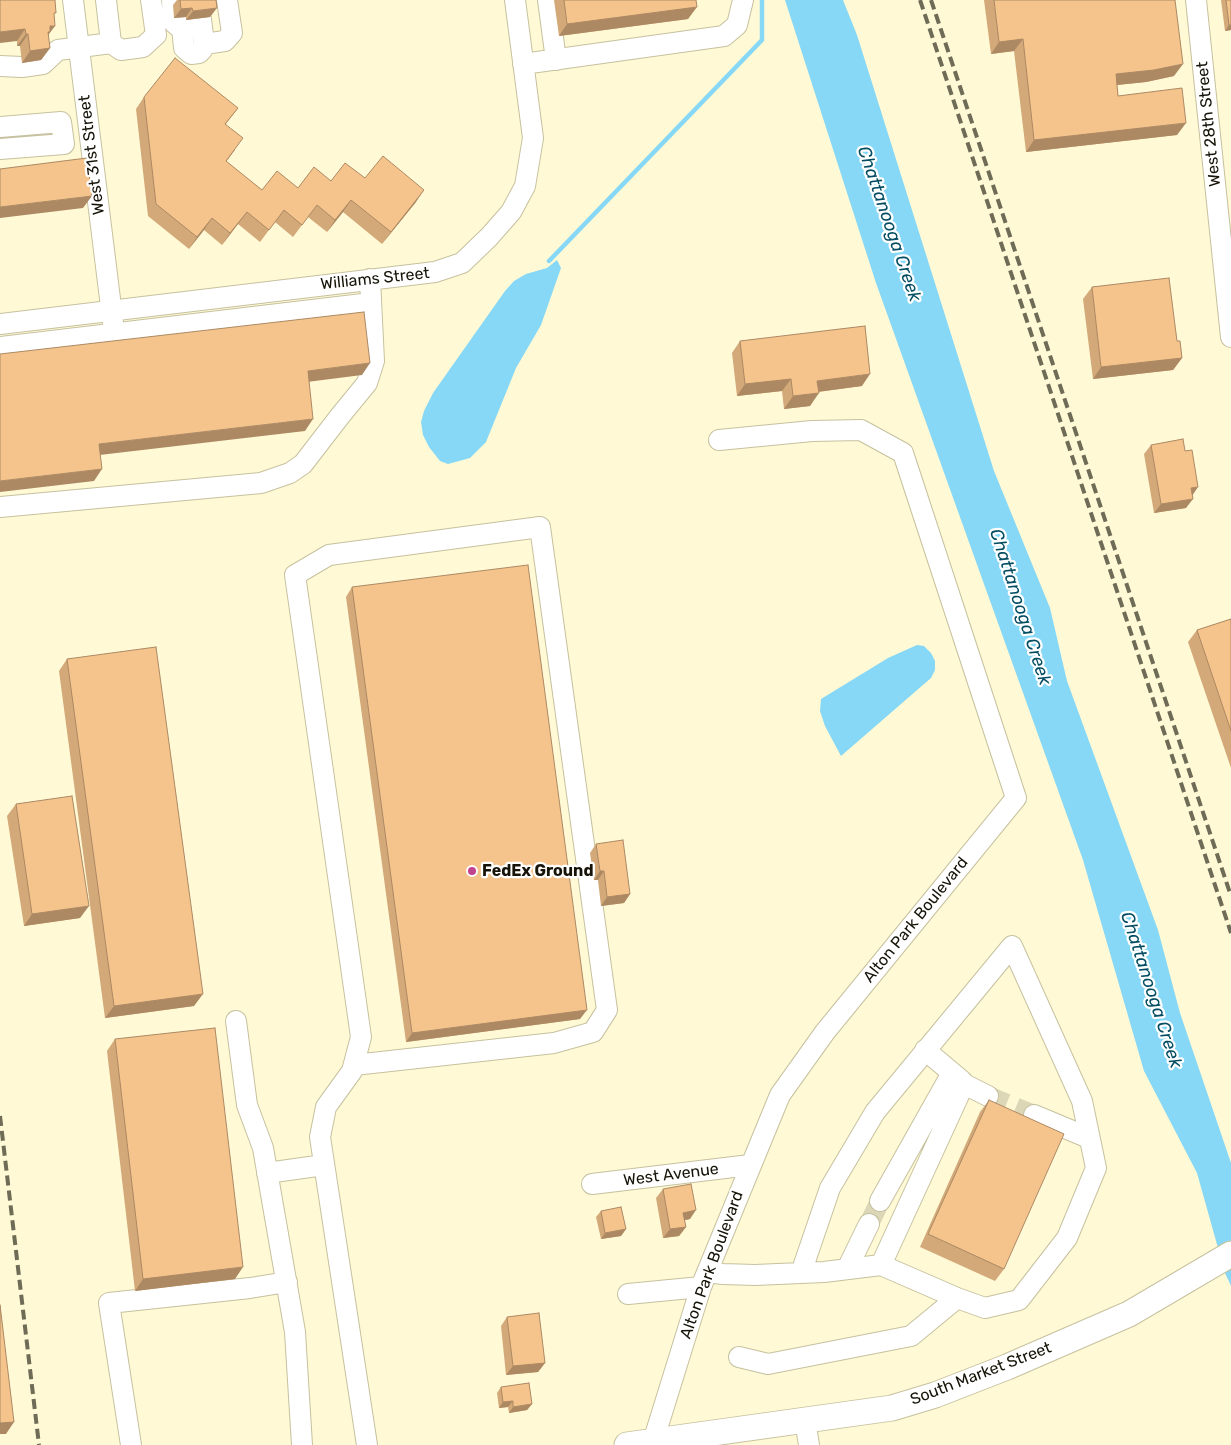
<!DOCTYPE html>
<html>
<head>
<meta charset="utf-8">
<style>
  body { margin:0 }
  canvas { display:block; background:#fff9d5 }
</style>
</head>
<body>
<canvas width="1231" height="1445"></canvas>
<script>
const g = document.querySelector('canvas').getContext('2d');
g.lineJoin = 'round';
function paint(path, color) { g.fillStyle = color; g.fill(path, 'evenodd'); }
const toPath = rows => new Path2D(rows.map(r => 'M' + r).join(''));
function stroke(path, color, width, dash) { g.strokeStyle = color; g.lineWidth = width; g.lineCap = dash ? 'butt' : 'round'; g.setLineDash(dash || []); g.stroke(path); }
function write(font, color, halo, rows, align = 'center') {
  g.font = font + ' Rubik,sans-serif'; g.lineWidth = 4.5; g.setLineDash([]); g.textBaseline = 'middle'; g.strokeStyle = halo; g.fillStyle = color; for (const [text, x, y, turn = 0] of rows) {
    g.save(); g.translate(x, y); g.rotate((+turn || 0) * Math.PI / 180); g.textAlign = isNaN(turn) ? turn : align; if (halo) g.strokeText(text, 0, 0); g.fillText(text, 0, 0); g.restore();
  }
}
paint(toPath([
  [785,0,843,0,857,35,994,471,1050,608,1067,681,1158,930,1180,1013,1231,1163,1231,1286,1225,1273,1197,1173,1144,1071,1083,860,876,283],
  [557,260,561,268,541,325,516,368,486,442,470,458,448,464,440,461,429,447,423,435,421,422,424,411,433,393,505,291,514,281,526,274,547,268],
  [917,645,924,646,931,653,935,661,935,670,931,678,841,756,825,726,820,711,821,699,888,658]
]), '#86d8f6');
stroke(toPath([
  [549,261,762,40,762,0]
]), '#86d8f6', 4.5);
stroke(toPath([
  [988,1096,1034,1115],
  [869,1224,880,1201]
]), '#dcd7b6', 20, [20, 10]);
const minor = toPath([
  [73,0,113,323],
  [106,0,111,43,121,50,143,47,156,35,151,0],
  [172,0,173,22,181,29],
  [548,0,556,60],
  [1196,0,1231,337],
  [181,17,184,48,191,54,199,53,202,50,204,44,201,19],
  [204,44,225,41,232,33,227,0],
  [523,64,724,36,737,25,743,0],
  [0,66,22,67,43,64,58,50,111,43],
  [0,127,61,122,64,144,0,149],
  [0,324,435,272,462,263,489,237,511,212,525,186,533,138,515,0],
  [0,347,371,303],
  [0,507,261,483,290,473,303,464,340,416,367,383,374,361,370,279],
  [236,1021,247,1105,263,1148,295,1332,302,1445],
  [925,1050,962,1081],
  [354,1065,554,1043,593,1032,607,1010,540,527,329,555,295,575,361,1037,352,1071,326,1107,320,1137,367,1445],
  [1034,1115,1089,1138],
  [267,1173,324,1165],
  [592,1184,750,1165],
  [880,1201,952,1073],
  [881,1265,964,1084,988,1096],
  [847,1269,869,1224],
  [707,1272,723,1274,755,1275,824,1272,881,1265,957,1298,985,1308,1019,1300,1067,1238,1096,1168,1082,1101,1012,946,875,1112,830,1188,801,1273],
  [628,1294,701,1287],
  [739,1357,768,1364,911,1336,957,1298],
  [805,1420,809,1445],
  [131,1445,109,1303,250,1288,287,1282],
  [652,1445,701,1287,780,1095,825,1032,1016,798,903,453,861,430,812,431,719,440]
]);
const major = toPath([
  [627,1445,892,1408,935,1395,1007,1367,1129,1314,1231,1254]
]);
stroke(minor, '#c6c19f', 22);
stroke(major, '#c6c19f', 27);
stroke(minor, '#fff', 20);
stroke(major, '#fff', 25);
stroke(toPath([
  [920,0,1231,933],
  [931,0,1231,896],
  [0,1116,39,1445]
]), '#6e6b56', 4, [10, 5]);
paint(toPath([
  [0,0,54,16,48,36,50,48,41,60,22,63,20,46,17,46,17,41],
  [177,0,180,0,210,17,186,20,186,17,174,18,173,5],
  [554,0,696,0,688,19,559,36],
  [984,0,1175,0,1174,76,1146,82,1117,85,1118,96,1177,135,1026,152,1014,51,991,54],
  [1221,0,1231,0,1231,30,1225,31],
  [144,97,238,108,226,124,235,150,226,162,262,190,298,188,365,178,416,202,382,244,343,212,327,232,308,217,293,237,275,222,260,242,238,224,222,245,204,230,189,249,148,216,136,109],
  [1092,287,1177,341,1182,358,1173,370,1093,379,1083,299],
  [740,341,862,386,818,392,810,406,784,409,782,391,737,396,732,353],
  [1151,445,1192,495,1186,508,1154,513,1144,454],
  [352,587,580,1019,406,1042,346,597],
  [1231,619,1231,768,1188,642,1197,630],
  [67,659,194,1006,105,1018,59,671],
  [16,804,80,918,24,926,7,816],
  [596,844,630,894,624,903,601,906,598,880,594,880,590,853],
  [115,1039,235,1279,135,1291,107,1051],
  [989,1100,1004,1269,995,1281,920,1247,980,1112],
  [663,1189,690,1219,684,1220,686,1227,679,1236,663,1238,656,1198],
  [601,1211,626,1229,621,1236,601,1239,596,1217],
  [507,1317,545,1363,538,1372,506,1375,501,1326],
  [501,1387,532,1404,527,1410,509,1413,508,1407,499,1408,497,1393]
]), '#d3a979');
paint(toPath([
  [697,7,688,19,559,36,567,24],
  [192,8,186,17,174,18,181,9],
  [217,8,210,17,186,20,193,11],
  [1229,25,1231,25,1231,30,1225,31],
  [50,26,55,26,46,38],
  [25,29,17,41,0,43,0,32],
  [26,34,28,34,20,46,17,46],
  [1023,39,1014,51,991,54,999,42],
  [50,48,41,60,22,63,30,51],
  [1183,64,1174,76,1146,82,1107,86,1116,74],
  [1186,123,1177,135,1026,152,1034,140],
  [424,190,416,202,382,244,391,232],
  [92,196,83,208,0,218,0,207],
  [351,200,343,212,327,232,335,220],
  [247,212,238,224,222,245,230,233],
  [212,218,204,230,189,249,197,237],
  [1182,358,1173,370,1093,379,1101,367],
  [370,363,362,375,299,383,308,371],
  [870,374,862,386,809,393,817,381],
  [791,379,782,391,737,396,745,384],
  [819,393,810,406,784,409,793,396],
  [313,419,305,431,91,456,99,444],
  [102,469,94,481,0,492,0,481],
  [1198,487,1192,496,1191,488],
  [1193,499,1186,508,1154,513,1161,504],
  [600,871,604,871,598,880,594,880],
  [630,894,624,903,601,906,607,897],
  [89,906,80,918,24,926,32,914],
  [203,994,194,1006,105,1018,114,1006],
  [587,1010,580,1019,406,1042,412,1033],
  [696,1210,690,1219,677,1222,683,1213],
  [686,1227,679,1236,663,1238,670,1229],
  [626,1229,621,1236,601,1239,605,1233],
  [243,1267,235,1279,135,1291,143,1279],
  [545,1363,538,1372,506,1375,513,1366],
  [513,1401,508,1407,499,1408,503,1402],
  [532,1404,527,1410,509,1413,513,1407],
  [14,1422,6,1434,0,1434,0,1423]
]), '#ac8963');
const building = toPath([
  [0,0,55,0,56,13,54,13,55,26,50,26,50,32,48,32,50,48,30,51,28,34,26,34,25,29,0,32,0,0],
  [180,0,216,0,217,8,193,11,192,8,181,9,180,0],
  [564,0,696,0,697,7,567,24,564,0],
  [994,0,1175,0,1183,64,1154,70,1116,74,1118,96,1182,88,1186,123,1034,140,1023,39,999,42,994,0],
  [1226,0,1231,0,1231,25,1229,25,1226,0],
  [175,58,238,108,225,124,243,138,226,161,262,190,277,171,298,188,314,167,331,181,345,163,365,178,383,156,424,190,391,232,351,200,335,220,317,205,302,225,284,210,269,230,247,212,230,233,212,218,197,237,156,204,144,97,175,58],
  [87,158,92,196,0,207,0,169,87,158],
  [1169,278,1177,341,1180,341,1182,358,1101,367,1092,287,1169,278],
  [364,312,370,363,308,371,313,419,99,444,102,469,0,481,0,354,364,312],
  [865,326,870,374,817,381,819,393,793,396,791,379,745,384,740,341,865,326],
  [1183,439,1185,451,1192,450,1198,487,1191,488,1193,499,1161,504,1151,445,1183,439],
  [528,565,587,1010,412,1033,352,587,528,565],
  [1231,619,1231,731,1197,630,1231,619],
  [156,647,203,994,114,1006,67,659,156,647],
  [72,796,89,906,32,914,16,804,72,796],
  [623,840,630,894,607,897,604,871,600,871,596,844,623,840],
  [215,1028,243,1267,143,1279,115,1039,215,1028],
  [989,1100,1064,1134,1004,1269,928,1234,989,1100],
  [691,1184,696,1210,683,1213,686,1227,670,1229,663,1189,691,1184],
  [621,1207,626,1229,605,1233,601,1211,621,1207],
  [0,1305,14,1422,0,1423,0,1305],
  [539,1313,545,1363,513,1366,507,1317,539,1313],
  [529,1383,532,1404,513,1407,513,1401,503,1402,501,1387,529,1383]
]);
paint(building, '#f5c48d');
stroke(building, '#ac8963', 1);
for (const [x, y, r, color] of [
  [472,871,5,"#c1428f"]
]) { const dot = new Path2D(); dot.arc(x, y, r, 0, 2 * Math.PI); g.fillStyle = color; g.fill(dot); stroke(dot, '#fff', 2); }
write('16px', '#161408', '#fff', [
  ["West 28th Street",1209,124,-96],
  ["West 31st Street",92,155,-97],
  ["Williams Street",375,279,-6],
  ["Alton Park Boulevard",916,920,-51],
  ["West Avenue",671,1175,-7],
  ["Alton Park Boulevard",712,1265,-70],
  ["South Market Street",981,1374,-21]
]);
write('bold 16px', '#161408', '#fff', [
  ["FedEx Ground",482,871]
], 'left');
write('italic 18px', '#034d62', '#fff', [
  ["Chattanooga Creek",889,224,71],
  ["Chattanooga Creek",1020,607,72],
  ["Chattanooga Creek",1151,990,72]
]);
</script>
</body>
</html>
